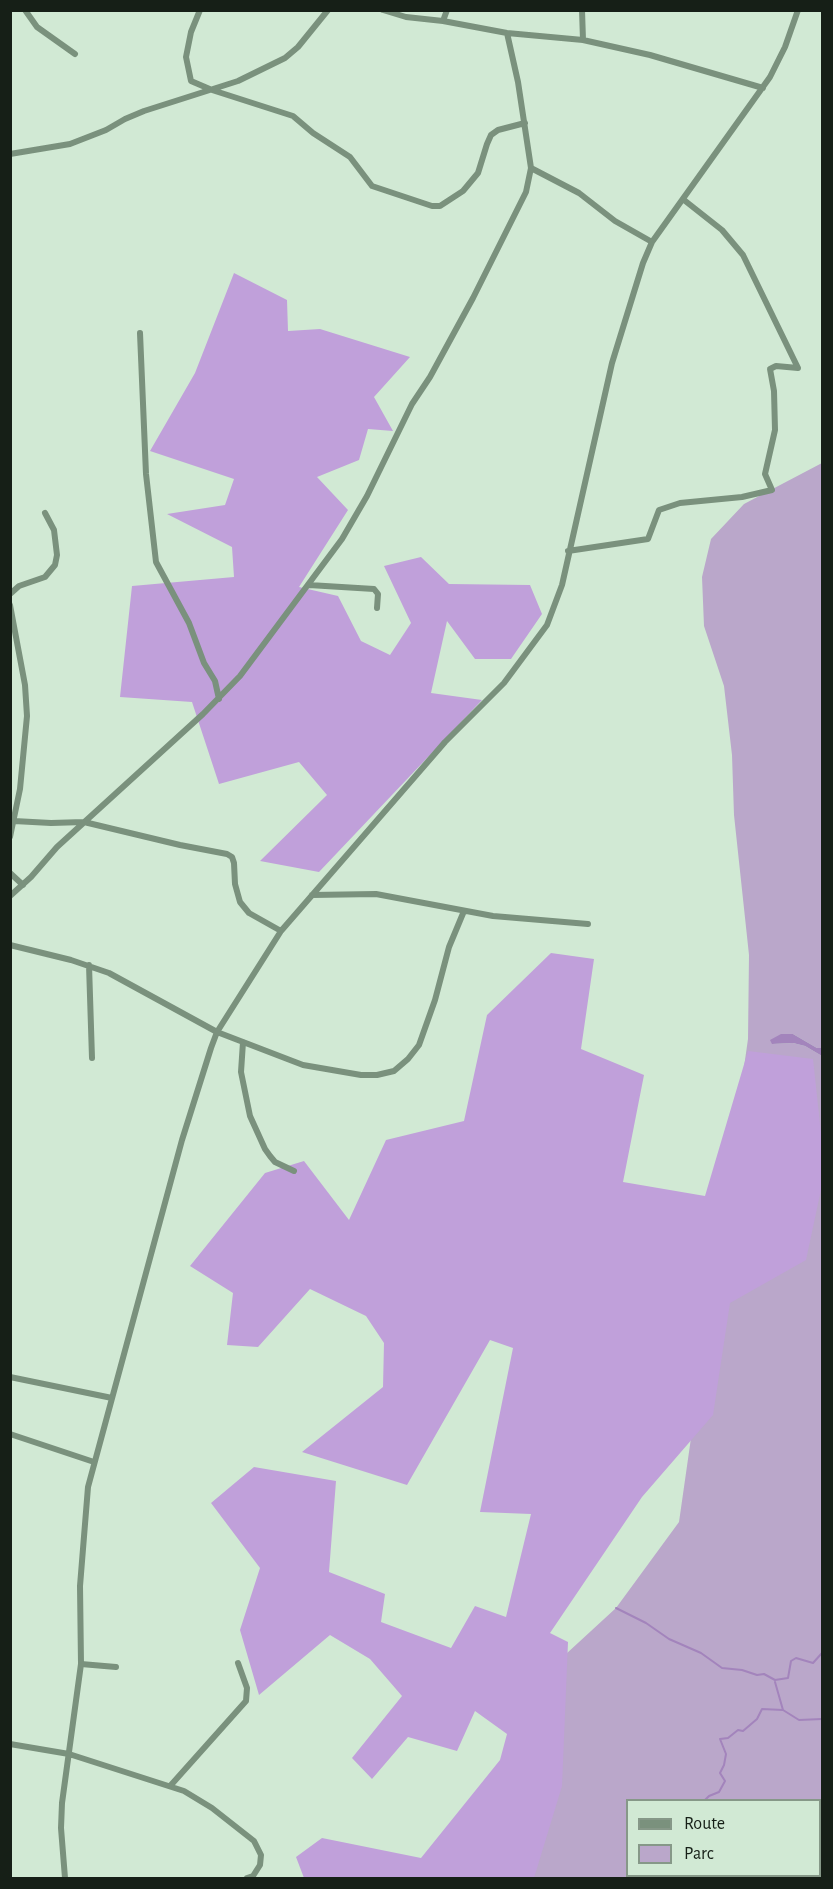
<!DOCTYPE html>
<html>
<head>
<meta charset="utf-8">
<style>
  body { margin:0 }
  #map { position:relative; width:833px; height:1889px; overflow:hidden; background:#d1e9d4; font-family:"Alegreya Sans",sans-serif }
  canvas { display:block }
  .frame { position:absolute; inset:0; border:12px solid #161f17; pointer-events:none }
  .legend { position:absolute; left:626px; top:1799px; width:195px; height:78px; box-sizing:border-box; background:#d1e9d4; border:2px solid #869888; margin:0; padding:8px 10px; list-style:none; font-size:18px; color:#161f17 }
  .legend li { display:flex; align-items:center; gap:12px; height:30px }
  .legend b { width:30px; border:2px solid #869888 }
</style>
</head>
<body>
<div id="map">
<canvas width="833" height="1889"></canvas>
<div class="frame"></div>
<ul class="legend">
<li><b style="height:8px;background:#7a917d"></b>Route</li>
<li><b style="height:16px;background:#baa7ca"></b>Parc</li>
</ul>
</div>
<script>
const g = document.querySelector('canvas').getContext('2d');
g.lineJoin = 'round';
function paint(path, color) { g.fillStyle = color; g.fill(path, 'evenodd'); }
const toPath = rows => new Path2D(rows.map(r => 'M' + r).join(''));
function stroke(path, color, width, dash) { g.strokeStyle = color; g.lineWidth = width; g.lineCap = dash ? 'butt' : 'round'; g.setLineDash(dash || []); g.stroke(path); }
paint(toPath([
  [822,463,822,1048,817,1048,793,1034,772,1044,793,1043,805,1046,822,1056,822,1878,533,1878,566,1654,616,1608,679,1522,748,1039,749,955,734,815,732,755,724,686,704,626,702,577,711,539,744,504],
  [628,1800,820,1800,820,1876,628,1876]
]), '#baa7ca');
paint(toPath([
  [234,273,287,300,288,331,320,329,410,357,374,397,393,431,368,429,359,460,317,477,348,510,299,587,338,596,361,641,390,655,411,623,384,566,421,557,449,584,530,585,542,614,511,659,475,659,447,621,431,693,482,700,319,872,260,861,327,795,299,762,219,784,192,702,120,697,132,586,234,577,232,547,167,514,225,505,234,479,150,451,195,373],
  [551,953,594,959,581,1049,644,1075,623,1182,705,1196,748,1051,813,1059,822,1143,822,1185,806,1260,730,1303,713,1415,642,1497,550,1633,568,1642,562,1786,534,1878,304,1878,296,1857,322,1838,421,1858,500,1760,507,1734,475,1711,457,1751,408,1737,372,1779,352,1758,402,1696,370,1659,330,1635,259,1695,240,1630,260,1568,211,1503,254,1467,336,1481,329,1572,385,1594,381,1622,451,1648,475,1606,506,1617,531,1514,480,1512,513,1348,490,1340,407,1485,302,1452,383,1387,384,1343,366,1316,310,1289,258,1347,227,1345,233,1293,190,1266,265,1173,304,1161,349,1220,386,1140,464,1121,487,1015]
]), '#c0a0da');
paint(toPath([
  [781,1034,793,1034,817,1048,822,1048,822,1056,805,1046,793,1043,772,1044,770,1040]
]), '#a384bc');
stroke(toPath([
  [616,1608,646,1623,669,1639,701,1653,722,1668,742,1670,757,1675,764,1674,775,1680,788,1678,791,1661,796,1658,813,1663,822,1653],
  [775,1682,783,1710,799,1720,822,1719],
  [705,1800,709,1796,719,1792,725,1781,720,1773,724,1765,726,1754,720,1739,728,1738,738,1730,743,1731,757,1719,762,1709,783,1710],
  [820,1869,822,1868],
  [714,1876,714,1878],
  [790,1878,793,1876]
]), '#a384bc', 2);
stroke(toPath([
  [25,10,37,27,75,54],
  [200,10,191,32,186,57,191,81,212,90,293,116,313,133,350,157,372,186,432,206,440,206,463,191,478,173,487,144,491,135,498,130,525,123],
  [383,10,406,17,443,21,507,33,583,40,650,55,763,88],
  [582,10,583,40],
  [443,21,447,10],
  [10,154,70,144,106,130,125,119,144,111,238,81,285,58,298,47,328,10],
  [531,168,579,193,615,221,652,242],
  [140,333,146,474,156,562,189,623,204,663,215,681,219,699],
  [568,551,648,539,659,510,680,503,742,497,772,490,765,474,775,430,774,391,770,369,776,366,798,368,743,255,722,230,684,200],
  [309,585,374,589,378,594,377,608],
  [10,594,19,586,45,577,55,565,57,555,54,530,45,513],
  [10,605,25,685,27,716,20,789,10,837],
  [14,821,51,823,84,822,180,845,227,854,232,857,234,863,235,884,240,902,249,913,281,931],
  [10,873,23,885],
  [312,895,376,894,493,916,588,924],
  [10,896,31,877,57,847,203,714,240,676,342,539,367,496,412,404,430,377,473,298,526,192,531,168,518,82,507,33],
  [10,945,71,960,109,973,217,1032,303,1065,361,1075,377,1075,394,1071,408,1059,419,1045,435,1000,449,947,464,911],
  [89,965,92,1058],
  [243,1042,241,1072,250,1116,265,1149,270,1156,275,1162,294,1171],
  [10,1377,112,1398],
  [10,1434,94,1462],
  [81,1664,116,1667],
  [10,1744,69,1754,184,1791,212,1808,254,1841,261,1855,260,1865,253,1876,247,1878],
  [171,1785,246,1701,247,1688,238,1663],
  [65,1878,61,1828,62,1803,81,1664,80,1586,88,1487,182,1140,211,1048,217,1032,281,931,445,742,504,683,547,625,562,585,612,363,643,263,652,242,770,77,785,47,798,10]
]), '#7a917d', 6);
</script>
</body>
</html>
